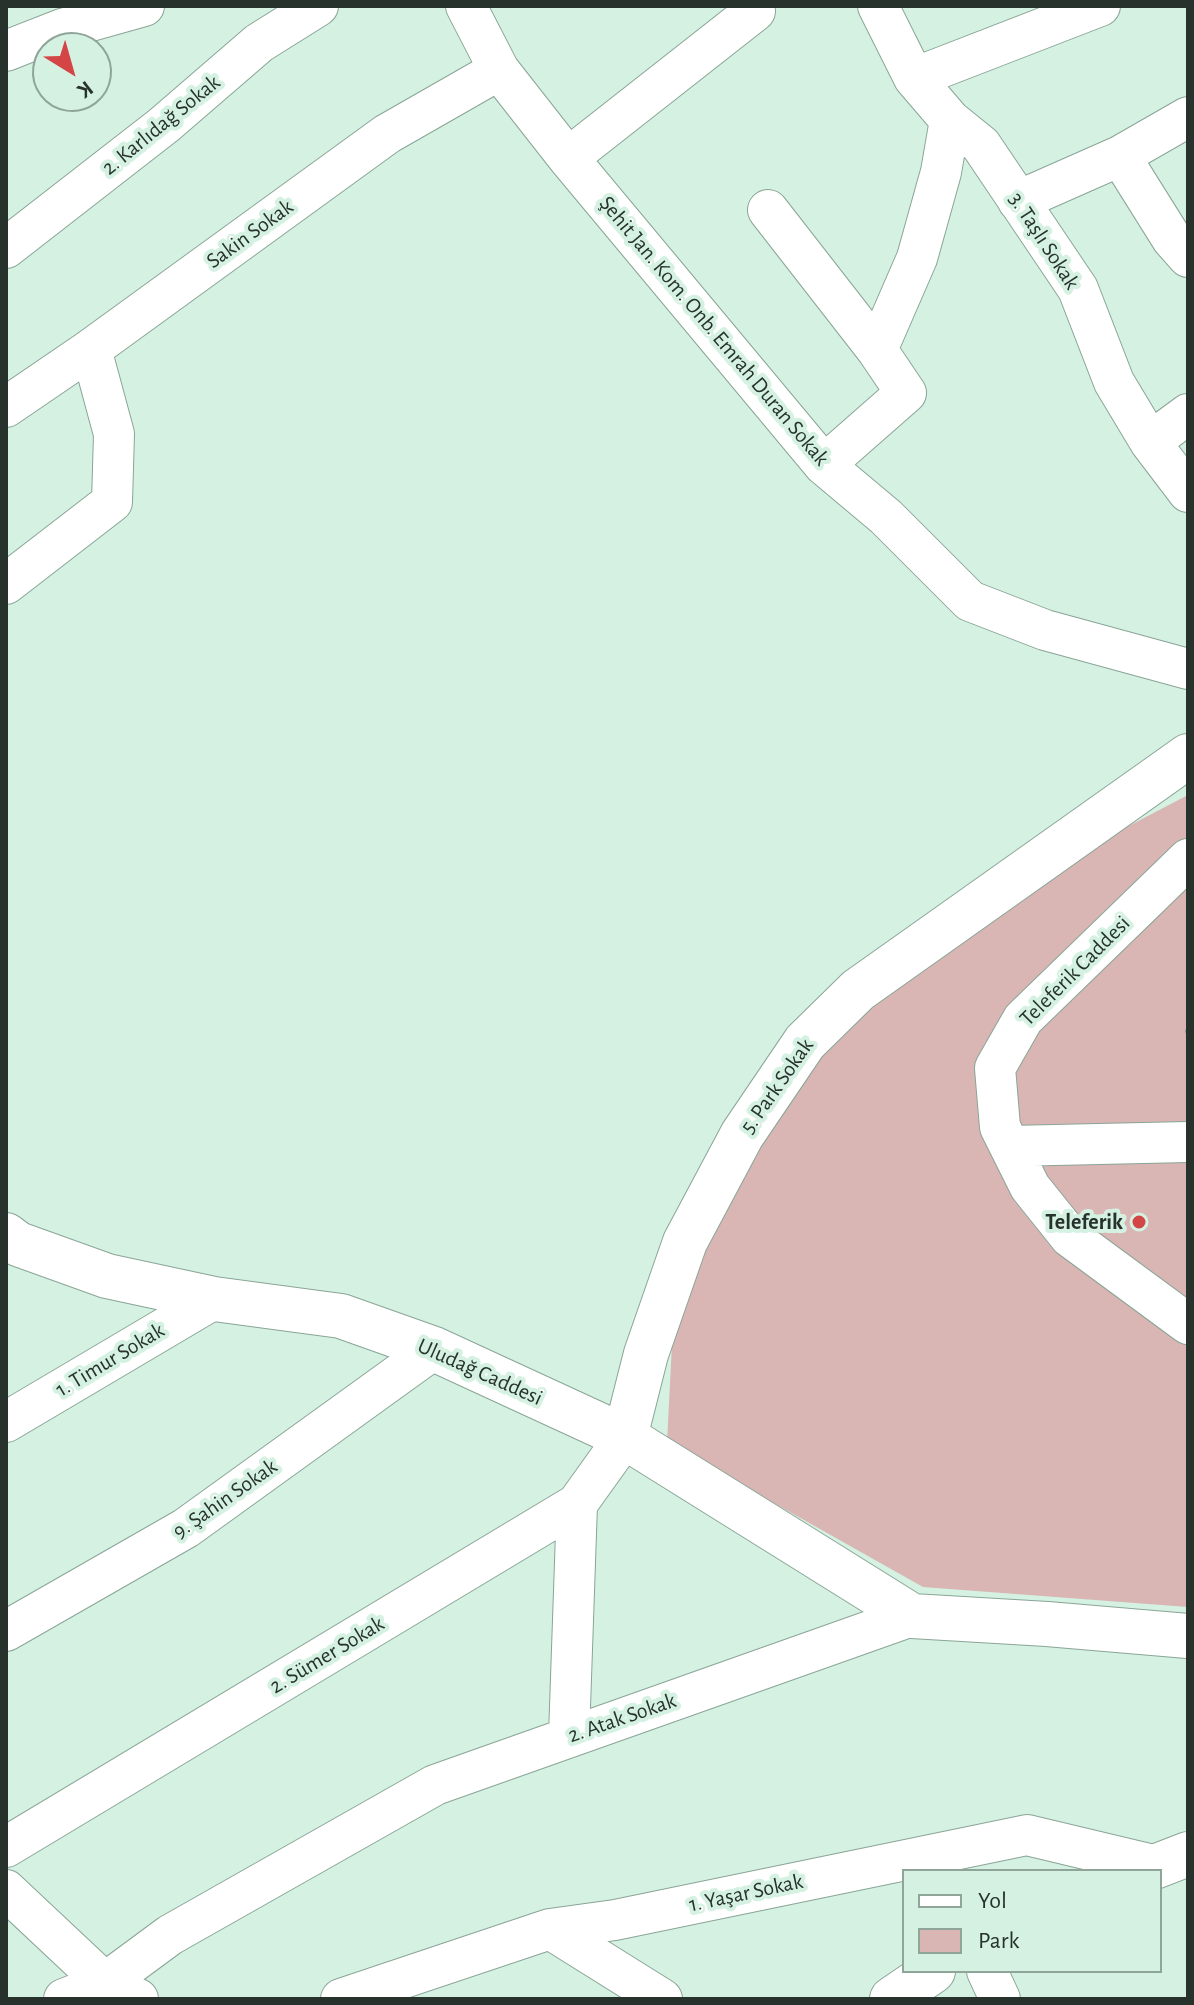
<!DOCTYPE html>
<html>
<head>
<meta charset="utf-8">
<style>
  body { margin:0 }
  #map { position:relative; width:1194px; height:2005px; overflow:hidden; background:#d4f1e2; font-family:"Alegreya Sans",sans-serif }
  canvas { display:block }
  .frame { position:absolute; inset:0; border:8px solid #27322d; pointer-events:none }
  .legend { position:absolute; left:902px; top:1869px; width:260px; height:104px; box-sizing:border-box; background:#d4f1e2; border:2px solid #8fa59a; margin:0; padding:10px 14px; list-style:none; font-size:24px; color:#27322d }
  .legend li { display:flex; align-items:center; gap:16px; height:40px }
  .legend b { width:40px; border:2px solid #8fa59a }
  .north { position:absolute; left:32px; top:32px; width:80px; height:80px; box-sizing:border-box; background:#d4f1e2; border:2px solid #8fa59a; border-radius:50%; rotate:143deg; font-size:22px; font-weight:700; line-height:32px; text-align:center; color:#27322d }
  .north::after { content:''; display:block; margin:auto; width:28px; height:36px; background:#d44545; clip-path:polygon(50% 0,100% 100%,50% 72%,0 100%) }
</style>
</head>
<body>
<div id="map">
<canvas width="1194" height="2005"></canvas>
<div class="frame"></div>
<ul class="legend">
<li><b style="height:10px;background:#fff"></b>Yol</li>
<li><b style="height:22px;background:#d9b6b3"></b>Park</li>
</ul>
<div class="north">K</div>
</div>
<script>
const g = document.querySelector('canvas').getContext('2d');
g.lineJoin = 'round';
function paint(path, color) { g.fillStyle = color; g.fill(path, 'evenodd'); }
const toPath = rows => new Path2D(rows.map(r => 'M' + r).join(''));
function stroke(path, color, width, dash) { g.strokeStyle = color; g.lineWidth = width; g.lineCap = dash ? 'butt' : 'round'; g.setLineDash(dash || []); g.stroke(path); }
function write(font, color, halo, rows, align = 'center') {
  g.font = font + ' "Alegreya Sans",sans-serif'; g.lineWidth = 8; g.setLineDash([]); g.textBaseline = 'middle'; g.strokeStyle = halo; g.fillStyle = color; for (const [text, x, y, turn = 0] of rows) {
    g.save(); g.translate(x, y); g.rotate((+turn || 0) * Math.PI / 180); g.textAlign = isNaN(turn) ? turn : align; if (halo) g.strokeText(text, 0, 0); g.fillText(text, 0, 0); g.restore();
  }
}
paint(toPath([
  [1188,795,1188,1607,923,1587,667,1443,673,1324,720,1208,773,1114,839,1031,1121,830]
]), '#d9b6b3');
const minor = toPath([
  [466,6,499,70,568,158,824,465,886,517,970,601,1045,630,1188,669],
  [878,6,914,78,950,120,981,145,1078,289,1114,382,1150,442,1188,492],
  [6,51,62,29,144,6],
  [914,78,1100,6],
  [1120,156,1172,239,1188,257],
  [568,158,755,11],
  [1018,201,1120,156,1188,117],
  [768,210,877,350],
  [6,248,164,125,259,43,318,6],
  [6,407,91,349,387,134,499,70],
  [1150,442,1188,414],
  [824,465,906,393,877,350,917,258,941,172,950,120],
  [6,584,112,502,114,434,91,349],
  [1188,859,1023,1019,995,1068,1000,1127,1030,1187,1070,1237,1188,1324],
  [1010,1146,1188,1142],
  [6,1422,214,1299],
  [6,1631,186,1528,434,1349],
  [569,1736,577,1504],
  [6,1847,577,1504,625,1437],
  [6,1890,105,1983,138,1999],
  [550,1929,662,1999],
  [987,1971,1000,1999],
  [64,1999,105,1983,170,1935,435,1785,912,1616],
  [341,1999,550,1929,615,1920,1027,1835,1157,1866]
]);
const major = toPath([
  [6,1235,18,1244,107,1276,214,1299,341,1316,434,1349,625,1437,912,1616,1047,1624,1188,1636],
  [625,1437,646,1354,685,1242,742,1135,805,1042,858,990,1188,756],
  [1144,1871,1188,1854],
  [892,1999,933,1971]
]);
stroke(minor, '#8aa597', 42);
stroke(major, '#8aa597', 46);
stroke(minor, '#fff', 40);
stroke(major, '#fff', 44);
paint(toPath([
  [1188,1024,1188,1041,1185,1031]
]), '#7e9a8c');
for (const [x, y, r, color] of [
  [1139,1222,8,"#d44545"]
]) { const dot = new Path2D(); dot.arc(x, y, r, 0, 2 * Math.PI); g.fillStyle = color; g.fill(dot); stroke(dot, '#d4f1e2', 3); }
write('22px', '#27322d', '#d4f1e2', [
  ["2. Karlıdağ Sokak",161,125,-39],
  ["Sakin Sokak",250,234,-36],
  ["3. Taşlı Sokak",1044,241,57],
  ["Şehit Jan. Kom. Onb. Emrah Duran Sokak",714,331,50],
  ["Teleferik Caddesi",1075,971,-45],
  ["5. Park Sokak",777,1086,-55],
  ["1. Timur Sokak",110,1360,-31],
  ["Uludağ Caddesi",480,1372,24],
  ["9. Şahin Sokak",225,1499,-35],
  ["2. Sümer Sokak",327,1655,-31],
  ["2. Atak Sokak",622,1718,-19],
  ["1. Yaşar Sokak",746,1893,-12]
]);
write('bold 22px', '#27322d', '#d4f1e2', [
  ["Teleferik",1123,1222]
], 'right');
</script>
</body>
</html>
